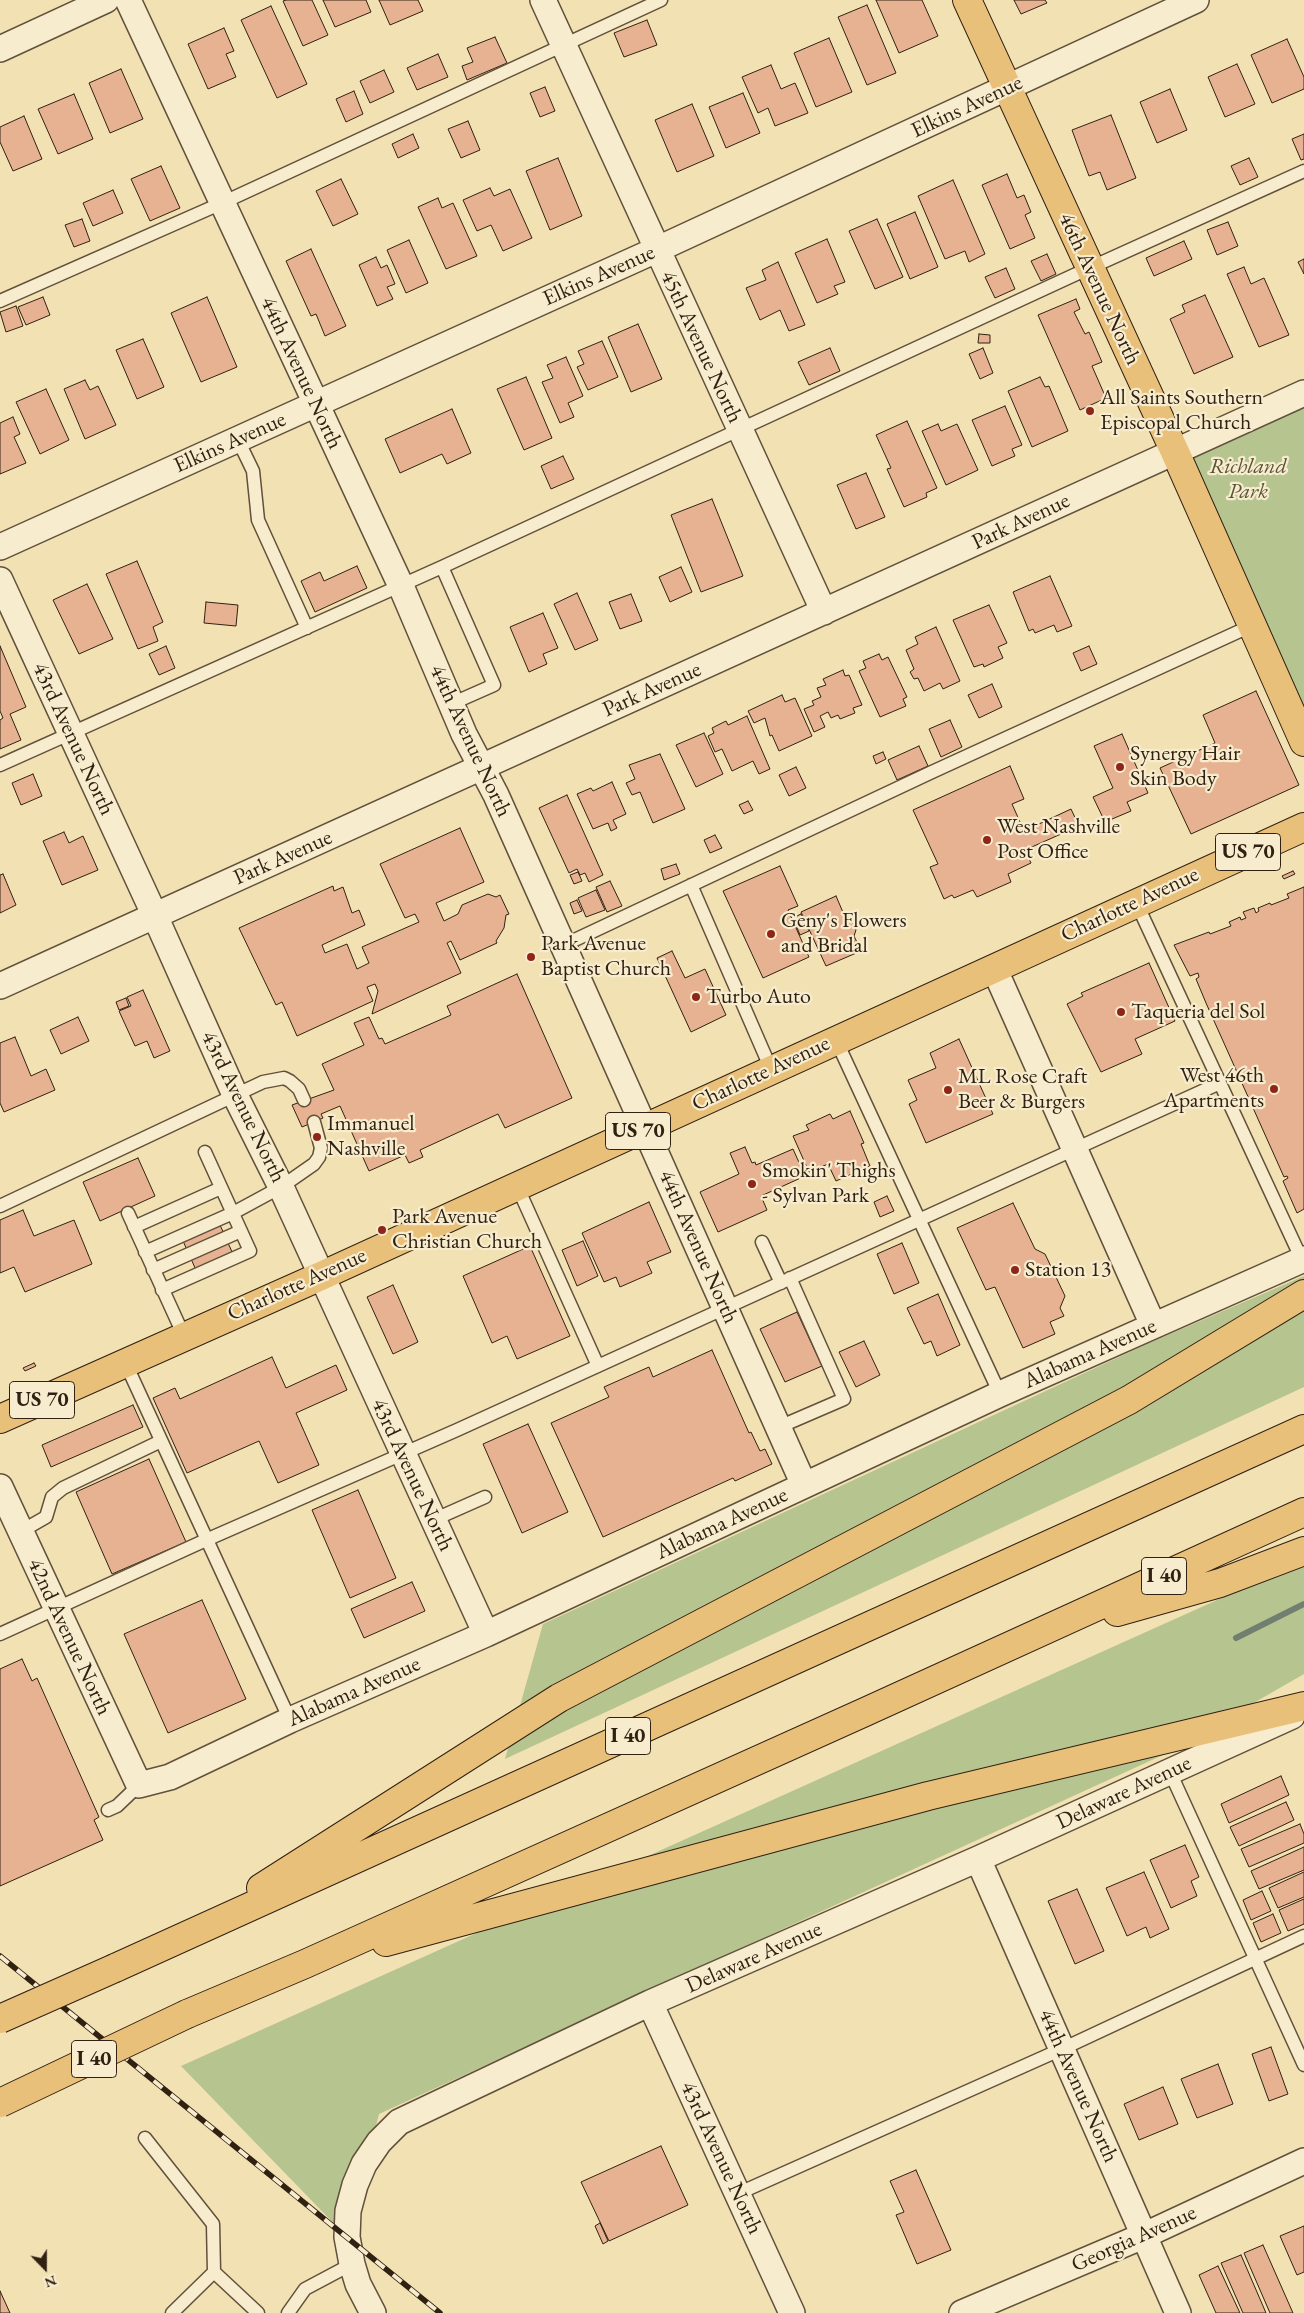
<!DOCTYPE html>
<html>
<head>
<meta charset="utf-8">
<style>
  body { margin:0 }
  #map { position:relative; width:1304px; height:2313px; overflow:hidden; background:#f2e1b3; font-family:"EB Garamond",serif }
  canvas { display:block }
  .north { position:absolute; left:20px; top:2243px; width:50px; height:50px; -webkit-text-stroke:4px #f7ecce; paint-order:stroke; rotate:158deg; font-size:14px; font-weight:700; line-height:20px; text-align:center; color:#312113 }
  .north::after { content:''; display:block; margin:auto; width:18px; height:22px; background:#312113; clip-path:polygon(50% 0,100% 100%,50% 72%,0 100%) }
</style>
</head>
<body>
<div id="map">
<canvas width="1304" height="2313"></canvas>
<div class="north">N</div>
</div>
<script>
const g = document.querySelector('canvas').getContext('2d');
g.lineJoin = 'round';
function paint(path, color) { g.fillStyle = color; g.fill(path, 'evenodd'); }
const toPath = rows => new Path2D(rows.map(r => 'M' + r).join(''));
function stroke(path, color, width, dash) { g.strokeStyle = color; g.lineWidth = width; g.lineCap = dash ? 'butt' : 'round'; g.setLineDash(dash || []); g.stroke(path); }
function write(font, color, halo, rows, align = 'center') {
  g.font = font + ' "EB Garamond",serif'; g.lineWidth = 4.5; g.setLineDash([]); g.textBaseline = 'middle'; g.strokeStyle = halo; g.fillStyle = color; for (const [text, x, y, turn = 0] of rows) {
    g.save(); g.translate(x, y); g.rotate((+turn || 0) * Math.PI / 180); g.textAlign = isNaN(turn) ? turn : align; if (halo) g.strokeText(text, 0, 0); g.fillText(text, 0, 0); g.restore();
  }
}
paint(toPath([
  [1304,393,1304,742,1175,452],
  [1304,1276,1304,1387,505,1759,543,1624,1147,1344],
  [1304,1565,1304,1674,1165,1754,379,2114,347,2237,181,2066,1246,1587]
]), '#b6c490');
stroke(toPath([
  [1236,1638,1304,1604]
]), '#717f71', 6);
const building = toPath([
  [286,0,312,0,328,35,303,46,283,1,286,0],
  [323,0,366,0,371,12,335,27,323,0],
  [379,0,418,0,423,11,390,25,379,0],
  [876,0,922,0,938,36,899,53,876,0],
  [1014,0,1045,0,1047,3,1021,14,1014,0],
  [867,5,896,73,867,85,838,17,867,5],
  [271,6,307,84,277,98,241,20,271,6],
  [647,20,657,45,624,57,614,33,647,20],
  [224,28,234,51,226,54,236,77,208,89,188,44,224,28],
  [495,37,507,63,467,80,462,66,473,62,467,48,495,37],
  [829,38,852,92,816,107,794,53,829,38],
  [1287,39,1304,77,1304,89,1272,103,1251,55,1287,39],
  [438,54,448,77,417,90,407,68,438,54],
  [1237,64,1255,104,1225,117,1208,77,1237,64],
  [771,65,781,89,795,83,808,113,775,126,768,108,758,113,742,77,771,65],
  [121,69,143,119,110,133,89,83,121,69],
  [384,70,394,92,370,103,360,81,384,70],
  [545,87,555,111,540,117,530,93,545,87],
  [1170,89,1187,130,1157,143,1140,102,1170,89],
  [354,91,363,114,346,122,336,99,354,91],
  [743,93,760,133,726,148,709,107,743,93],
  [74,94,93,139,58,154,38,109,74,94],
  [692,104,714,156,677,172,655,120,692,104],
  [1111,115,1136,178,1107,190,1100,172,1089,176,1072,130,1111,115],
  [24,116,42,159,13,171,0,142,0,127,24,116],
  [468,121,480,150,461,158,448,129,468,121],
  [413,134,419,148,398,158,392,144,413,134],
  [1304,134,1304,159,1301,160,1292,139,1304,134],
  [558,158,582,216,550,230,526,171,558,158],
  [1249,158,1258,177,1240,185,1231,166,1249,158],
  [161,166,180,208,150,221,131,179,161,166],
  [1007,174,1017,198,1024,195,1031,212,1025,215,1035,238,1010,249,982,185,1007,174],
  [341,179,358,214,333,226,316,191,341,179],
  [953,180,985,254,969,262,965,251,945,259,918,196,953,180],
  [490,188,494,196,510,189,532,238,503,251,491,225,477,231,463,200,490,188],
  [113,190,123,213,93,226,83,203,113,190],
  [438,198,442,208,453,203,477,256,446,269,418,207,438,198],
  [915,212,938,267,910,279,887,224,915,212],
  [82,219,90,241,74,247,65,225,82,219],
  [877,219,903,277,875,289,849,231,877,219],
  [1228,222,1238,246,1217,255,1207,230,1228,222],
  [827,239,845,282,834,286,838,294,817,303,795,253,827,239],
  [409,240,428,283,406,293,387,250,409,240],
  [1184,241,1192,259,1154,276,1146,258,1184,241],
  [311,249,346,326,325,336,316,314,311,316,286,261,311,249],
  [1047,254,1056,274,1041,281,1031,261,1047,254],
  [376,257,381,268,387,265,395,284,387,287,393,299,377,306,359,265,376,257],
  [1304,259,1304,274,1298,262,1304,259],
  [778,262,805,325,789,331,780,310,760,320,746,288,766,280,762,270,778,262],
  [1244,267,1251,284,1264,278,1289,335,1259,347,1227,274,1244,267],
  [1006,268,1015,289,995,298,985,277,1006,268],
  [1205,295,1233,357,1194,374,1170,319,1185,312,1182,305,1205,295],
  [43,297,50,315,26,325,18,307,43,297],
  [207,297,237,367,201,382,171,313,207,297],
  [1076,299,1080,309,1074,312,1085,334,1089,332,1102,362,1092,366,1106,398,1080,410,1038,315,1076,299],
  [16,306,23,326,6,332,0,312,16,306],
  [638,324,662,379,631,392,608,337,638,324],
  [979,334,990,335,990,343,978,343,979,334],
  [143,339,164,387,137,399,116,350,143,339],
  [602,341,618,377,588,390,577,367,584,364,578,351,602,341],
  [830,348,840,371,809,385,798,362,830,348],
  [983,348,993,373,980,379,969,354,983,348],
  [566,357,583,396,568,403,574,417,560,423,542,382,553,378,547,365,566,357],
  [526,377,552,438,524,450,497,389,526,377],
  [1040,377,1045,387,1049,386,1068,431,1032,447,1008,391,1040,377],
  [85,380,90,390,98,386,116,425,85,439,64,389,85,380],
  [46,389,69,440,40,454,16,402,46,389],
  [1005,406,1022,445,1012,449,1015,456,992,466,972,420,1005,406],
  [452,409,471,453,447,464,442,454,400,473,385,439,452,409],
  [13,417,20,434,14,437,26,463,0,474,0,423,13,417],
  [907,421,937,488,926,493,927,497,904,507,887,469,891,468,876,435,907,421],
  [938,424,941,431,957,424,978,470,946,485,922,431,938,424],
  [563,456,574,479,551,489,541,466,563,456],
  [866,473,885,517,856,529,837,485,866,473],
  [712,499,743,576,701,592,671,515,712,499],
  [137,561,163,622,153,627,158,641,138,649,106,574,137,561],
  [357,566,367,588,315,612,301,581,320,572,324,581,357,566],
  [681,567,692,592,670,602,659,577,681,567],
  [1050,576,1072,626,1057,632,1054,625,1035,633,1033,629,1029,631,1013,592,1050,576],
  [87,584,113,639,79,654,53,600,87,584],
  [577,593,598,640,575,650,554,604,577,593],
  [631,594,642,621,620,629,609,602,631,594],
  [206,602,238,605,236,626,204,623,206,602],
  [989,605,1007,643,998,647,1003,658,984,667,983,664,974,667,953,620,989,605],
  [543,613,558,648,543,654,547,664,529,672,510,627,543,613],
  [936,627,960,681,943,689,940,683,924,691,918,678,914,679,910,672,914,669,906,650,918,644,915,637,936,627],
  [0,646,26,707,10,714,21,740,0,749,0,720,3,718,0,711,0,646],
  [166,646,175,668,159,675,149,654,166,646],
  [1089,646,1097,664,1081,671,1073,653,1089,646],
  [879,654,882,660,888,657,907,697,903,699,906,706,880,717,859,671,866,668,863,661,879,654],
  [843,670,845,676,849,675,862,705,853,708,855,713,840,719,838,715,831,718,828,712,820,716,825,727,814,732,804,709,814,705,812,701,821,697,817,688,826,685,823,679,843,670],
  [992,684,1002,707,979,718,968,695,992,684],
  [1256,691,1299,785,1191,834,1160,768,1215,743,1203,715,1256,691],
  [782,695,785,702,795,698,812,736,779,751,772,735,770,736,765,718,754,723,748,711,782,695],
  [747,716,770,769,759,774,753,761,732,771,722,749,715,752,708,736,714,733,712,728,726,721,728,725,747,716],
  [950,720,962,747,941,757,929,729,950,720],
  [704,733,723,774,696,787,676,745,704,733],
  [1122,734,1148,793,1127,802,1131,811,1105,822,1093,797,1113,788,1094,746,1122,734],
  [919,746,928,766,897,780,888,760,919,746],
  [883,752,886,759,876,764,873,756,883,752],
  [660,754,685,809,653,823,640,792,632,795,626,783,635,779,629,765,660,754],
  [1010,766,1024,799,1012,804,1024,831,1071,809,1079,826,1025,850,1031,863,1008,874,1011,882,977,897,973,890,954,898,952,895,944,899,930,867,938,864,913,810,1010,766],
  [796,767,806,788,789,796,779,775,796,767],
  [33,774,42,796,21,805,12,783,33,774],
  [612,782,626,814,613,820,617,828,611,831,608,823,593,829,577,794,591,788,593,791,612,782],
  [567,795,603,875,589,882,585,873,580,875,577,869,569,873,539,808,567,795],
  [748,801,753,810,744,814,739,805,748,801],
  [460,828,484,882,436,903,444,921,458,914,462,905,488,894,496,897,500,895,509,914,506,915,504,928,496,941,497,943,460,960,451,941,447,943,461,973,372,1014,378,991,375,984,367,987,373,1001,297,1036,282,1002,276,1005,239,928,333,886,334,891,343,887,352,913,359,910,365,925,322,945,325,953,347,944,357,969,369,963,362,947,419,922,415,914,405,918,380,864,460,828],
  [64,832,69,843,83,836,98,870,62,885,43,841,64,832],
  [715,835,722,848,710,853,704,840,715,835],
  [676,864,680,874,664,880,661,869,676,864],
  [780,866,798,906,788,910,809,957,763,978,723,891,780,866],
  [1293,871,1295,874,1284,879,1282,876,1293,871],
  [578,872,582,881,574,884,570,875,578,872],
  [3,874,16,905,0,913,0,875,3,874],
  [610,881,622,906,607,912,596,887,610,881],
  [1304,887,1304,1209,1297,1213,1283,1181,1288,1178,1287,1176,1284,1177,1206,1003,1196,979,1199,977,1198,973,1190,976,1174,945,1209,932,1210,934,1231,926,1229,922,1240,917,1241,920,1246,918,1243,912,1254,908,1256,913,1259,911,1258,908,1270,903,1271,905,1289,898,1287,894,1304,887],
  [596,890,605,910,586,917,578,898,596,890],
  [836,896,845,917,851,918,856,930,854,936,861,951,826,966,801,912,836,896],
  [577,900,582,911,574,914,570,903,577,900],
  [801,914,809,931,800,935,793,918,801,914],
  [672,951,685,978,705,969,726,1015,691,1032,657,958,672,951],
  [1149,963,1175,1021,1135,1039,1142,1054,1101,1072,1067,1004,1083,996,1081,993,1149,963],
  [517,974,572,1098,505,1128,498,1114,420,1150,423,1157,409,1163,405,1155,369,1171,340,1106,321,1114,323,1118,302,1127,292,1105,334,1090,322,1064,364,1045,354,1023,369,1017,379,1039,382,1038,385,1044,451,1015,447,1006,517,974],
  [143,990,170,1051,154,1058,147,1041,135,1046,119,1011,131,1006,127,997,143,990],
  [126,998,129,1006,119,1010,116,1002,126,998],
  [78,1017,89,1041,61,1054,50,1030,78,1017],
  [15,1037,31,1076,46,1069,55,1090,4,1112,0,1103,0,1043,15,1037],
  [959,1039,993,1114,926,1143,909,1104,917,1100,908,1080,936,1068,930,1053,959,1039],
  [850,1111,864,1143,861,1144,870,1166,836,1181,828,1164,809,1172,793,1136,809,1130,806,1125,830,1114,833,1119,850,1111],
  [745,1147,752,1163,755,1162,756,1165,793,1149,805,1176,761,1196,767,1210,718,1232,700,1192,739,1174,730,1153,745,1147],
  [138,1158,155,1196,100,1221,83,1182,138,1158],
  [887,1196,894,1211,880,1217,874,1202,887,1196],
  [649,1202,671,1252,647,1262,652,1273,620,1287,616,1277,604,1282,582,1233,649,1202],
  [1013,1203,1035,1249,1045,1254,1065,1296,1060,1308,1064,1316,1050,1322,1055,1334,1023,1348,995,1287,986,1290,957,1228,1013,1203],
  [23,1210,34,1236,74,1220,92,1264,25,1292,14,1267,0,1273,0,1220,23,1210],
  [216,1216,237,1263,200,1279,179,1232,216,1216],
  [583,1241,598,1276,577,1286,562,1250,583,1241],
  [902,1243,919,1283,894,1294,877,1254,902,1243],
  [530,1246,570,1336,517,1359,507,1336,492,1343,463,1276,530,1246],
  [393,1285,418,1342,393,1354,367,1297,393,1285],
  [938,1294,960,1345,937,1356,931,1341,924,1344,907,1308,938,1294],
  [797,1312,822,1366,785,1382,760,1329,797,1312],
  [864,1341,880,1375,856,1387,839,1352,864,1341],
  [712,1350,749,1433,751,1432,760,1451,765,1449,772,1464,735,1481,733,1478,603,1537,551,1423,609,1397,604,1387,649,1367,653,1377,712,1350],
  [272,1357,286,1388,336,1365,347,1390,296,1413,319,1465,278,1483,259,1441,187,1473,153,1398,175,1388,180,1399,272,1357],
  [34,1363,36,1366,25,1371,23,1368,34,1363],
  [133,1405,143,1427,51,1467,42,1445,133,1405],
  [528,1424,568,1512,522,1533,483,1444,528,1424],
  [149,1459,186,1542,112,1574,76,1492,149,1459],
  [358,1490,396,1578,350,1598,312,1510,358,1490],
  [412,1582,425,1611,364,1638,351,1609,412,1582],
  [202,1600,246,1699,168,1733,124,1634,202,1600],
  [22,1659,32,1681,37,1678,99,1817,94,1820,103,1840,0,1886,0,1669,22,1659],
  [1281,1776,1289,1795,1229,1823,1221,1804,1281,1776],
  [1286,1802,1294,1820,1239,1846,1230,1827,1286,1802],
  [1300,1824,1304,1834,1304,1843,1249,1867,1241,1849,1300,1824],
  [1185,1845,1199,1877,1191,1881,1197,1896,1171,1908,1150,1860,1185,1845],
  [1304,1847,1304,1870,1259,1889,1251,1871,1304,1847],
  [1144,1872,1169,1929,1150,1938,1146,1927,1127,1936,1106,1888,1144,1872],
  [1304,1872,1304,1897,1278,1908,1269,1888,1304,1872],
  [1077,1889,1104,1951,1075,1964,1048,1901,1077,1889],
  [1262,1891,1271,1911,1251,1920,1243,1900,1262,1891],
  [1304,1899,1304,1924,1288,1931,1279,1910,1304,1899],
  [1273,1914,1281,1933,1261,1942,1253,1923,1273,1914],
  [1271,2047,1288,2094,1269,2101,1252,2054,1271,2047],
  [1218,2064,1233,2104,1197,2118,1181,2079,1218,2064],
  [1163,2087,1178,2124,1139,2140,1124,2104,1163,2087],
  [661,2146,688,2205,609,2241,581,2182,661,2146],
  [916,2170,951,2250,917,2264,896,2215,904,2212,890,2181,916,2170],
  [600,2223,608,2241,603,2244,595,2226,600,2223],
  [1304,2226,1304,2272,1297,2275,1280,2236,1304,2226],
  [1263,2245,1293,2313,1270,2313,1244,2253,1263,2245],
  [1241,2255,1266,2313,1243,2313,1221,2263,1241,2255],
  [1218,2266,1240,2313,1216,2313,1199,2275,1218,2266],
  [0,2291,10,2313,0,2313,0,2291]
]);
paint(building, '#e6b291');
stroke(building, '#312113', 1);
const service = toPath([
  [0,301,222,203,661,0],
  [238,440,253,471,258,520,307,628],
  [442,567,494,685,451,704],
  [0,765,442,567,1072,276,1304,171],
  [691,885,771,1069],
  [1136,902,1302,1260],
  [564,945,932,772,1253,625],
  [836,1040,1000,1394],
  [517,1186,598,1366],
  [0,1206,263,1082,284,1078,290,1081,299,1089,304,1100],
  [128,1213,184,1336],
  [134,1227,221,1188],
  [762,1242,781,1283],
  [145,1252,233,1213,281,1187,314,1164,319,1157,321,1148,314,1122],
  [153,1270,241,1231],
  [162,1290,250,1251,205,1152],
  [125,1362,290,1720],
  [779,1427,844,1399,790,1278],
  [433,1520,485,1497],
  [20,1532,46,1517,52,1497,63,1488,161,1441],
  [0,1634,206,1540,457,1430,1220,1083],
  [1170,1772,1304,2065],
  [108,1810,117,1806,139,1785],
  [145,2138,213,2224,214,2272],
  [737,2194,1062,2049,1304,1936],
  [172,2313,214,2272,258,2313],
  [288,2313,305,2289,352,2264]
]);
const minor = toPath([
  [128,0,401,586,464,734,496,795,804,1485],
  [543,0,824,612],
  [0,49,106,0],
  [0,547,656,250,1196,0],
  [0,580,155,916,235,1095,281,1187,486,1634],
  [994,968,1153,1325],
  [0,986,1304,393],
  [0,1487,139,1785,170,1777,290,1720,486,1634,1000,1394,1304,1259],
  [978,1859,1178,2313],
  [650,2003,792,2313],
  [373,2313,358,2284,352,2264,347,2237,348,2211,355,2185,364,2164,379,2142,399,2122,650,2003,978,1859,1292,1716],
  [962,2313,1143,2236,1304,2161]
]);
const primary = toPath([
  [967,0,1175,452,1304,742],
  [0,1419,321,1276,1304,827]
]);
const motorway = toPath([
  [1117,1612,1220,1583,1304,1551],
  [261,1888,559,1698,1129,1400,1304,1294],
  [386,1942,928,1796,1304,1706],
  [115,1968,1304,1429],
  [187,2014,305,1964,865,1712,1304,1512]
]);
stroke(service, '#61513b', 15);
stroke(minor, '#61513b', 28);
stroke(primary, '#312113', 30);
stroke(motorway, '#312113', 30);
stroke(service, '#f7ecce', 12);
stroke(minor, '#f7ecce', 25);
stroke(primary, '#e9c07a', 28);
stroke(motorway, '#e9c07a', 28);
const rail = toPath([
  [0,1956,440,2313]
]);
stroke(rail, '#312113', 5.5);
stroke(rail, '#f7ecce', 4, [11]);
const motorwayBridge = toPath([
  [0,2019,115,1968],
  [0,2103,187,2014]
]);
stroke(motorwayBridge, '#312113', 30, []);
stroke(motorwayBridge, '#e9c07a', 28);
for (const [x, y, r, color] of [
  [1090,411,5,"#8f2418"],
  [1120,767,5,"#8f2418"],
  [987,840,5,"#8f2418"],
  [771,934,5,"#8f2418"],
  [531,957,5,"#8f2418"],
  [696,997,5,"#8f2418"],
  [1121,1012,5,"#8f2418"],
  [1274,1089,5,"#8f2418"],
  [948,1090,5,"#8f2418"],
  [317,1137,5,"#8f2418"],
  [752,1184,5,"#8f2418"],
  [382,1230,5,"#8f2418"],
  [1015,1270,5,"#8f2418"]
]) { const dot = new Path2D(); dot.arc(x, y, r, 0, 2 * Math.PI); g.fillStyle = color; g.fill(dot); stroke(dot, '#f7ecce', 2); }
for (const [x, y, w] of [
  [1248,852,65],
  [638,1131,65],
  [42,1400,65],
  [1164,1576,45],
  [628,1736,45],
  [94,2059,45]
]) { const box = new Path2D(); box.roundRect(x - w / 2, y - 18.5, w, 37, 4); g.fillStyle = '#f7ecce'; g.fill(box); stroke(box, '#312113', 1); }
write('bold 21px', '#312113', null, [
  ["US 70",1248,852],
  ["US 70",638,1131],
  ["US 70",42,1400],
  ["I 40",1164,1576],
  ["I 40",628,1736],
  ["I 40",94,2059]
]);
write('22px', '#312113', '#f7ecce', [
  ["Elkins Avenue",967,107,-25],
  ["Elkins Avenue",599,276,-24],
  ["46th Avenue North",1099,289,65],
  ["45th Avenue North",701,347,65],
  ["44th Avenue North",301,373,65],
  ["Elkins Avenue",230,443,-24],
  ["Park Avenue",1021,522,-25],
  ["Park Avenue",652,690,-24],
  ["43rd Avenue North",73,739,65],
  ["44th Avenue North",470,741,65],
  ["Park Avenue",283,858,-24],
  ["Charlotte Avenue",1130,905,-25],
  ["Charlotte Avenue",761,1074,-25],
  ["43rd Avenue North",243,1107,64],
  ["44th Avenue North",698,1247,66],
  ["Charlotte Avenue",297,1285,-24],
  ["Alabama Avenue",1090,1354,-24],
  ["43rd Avenue North",412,1475,65],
  ["Alabama Avenue",722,1524,-25],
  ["42nd Avenue North",69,1637,65],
  ["Alabama Avenue",354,1692,-24],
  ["Delaware Avenue",1124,1793,-25],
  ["Delaware Avenue",754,1958,-24],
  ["44th Avenue North",1078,2086,66],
  ["43rd Avenue North",721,2158,65],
  ["Georgia Avenue",1134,2239,-24]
]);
write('22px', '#312113', '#f7ecce', [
  ["All Saints Southern",1100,398],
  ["Episcopal Church",1100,423],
  ["Synergy Hair",1130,754],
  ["Skin Body",1130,779],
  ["West Nashville",997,827],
  ["Post Office",997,852],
  ["Geny's Flowers",781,921],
  ["and Bridal",781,946],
  ["Park Avenue",541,944],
  ["Baptist Church",541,969],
  ["Turbo Auto",706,997],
  ["Taqueria del Sol",1131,1012],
  ["West 46th",1264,1076,"right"],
  ["Apartments",1264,1101,"right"],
  ["ML Rose Craft",958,1077],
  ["Beer & Burgers",958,1102],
  ["Immanuel",327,1124],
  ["Nashville",327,1149],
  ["Smokin' Thighs",762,1171],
  ["- Sylvan Park",762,1196],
  ["Park Avenue",392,1217],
  ["Christian Church",392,1242],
  ["Station 13",1025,1270]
], 'left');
write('italic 22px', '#595238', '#f7ecce', [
  ["Richland",1248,467],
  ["Park",1248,492]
]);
</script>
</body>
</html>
